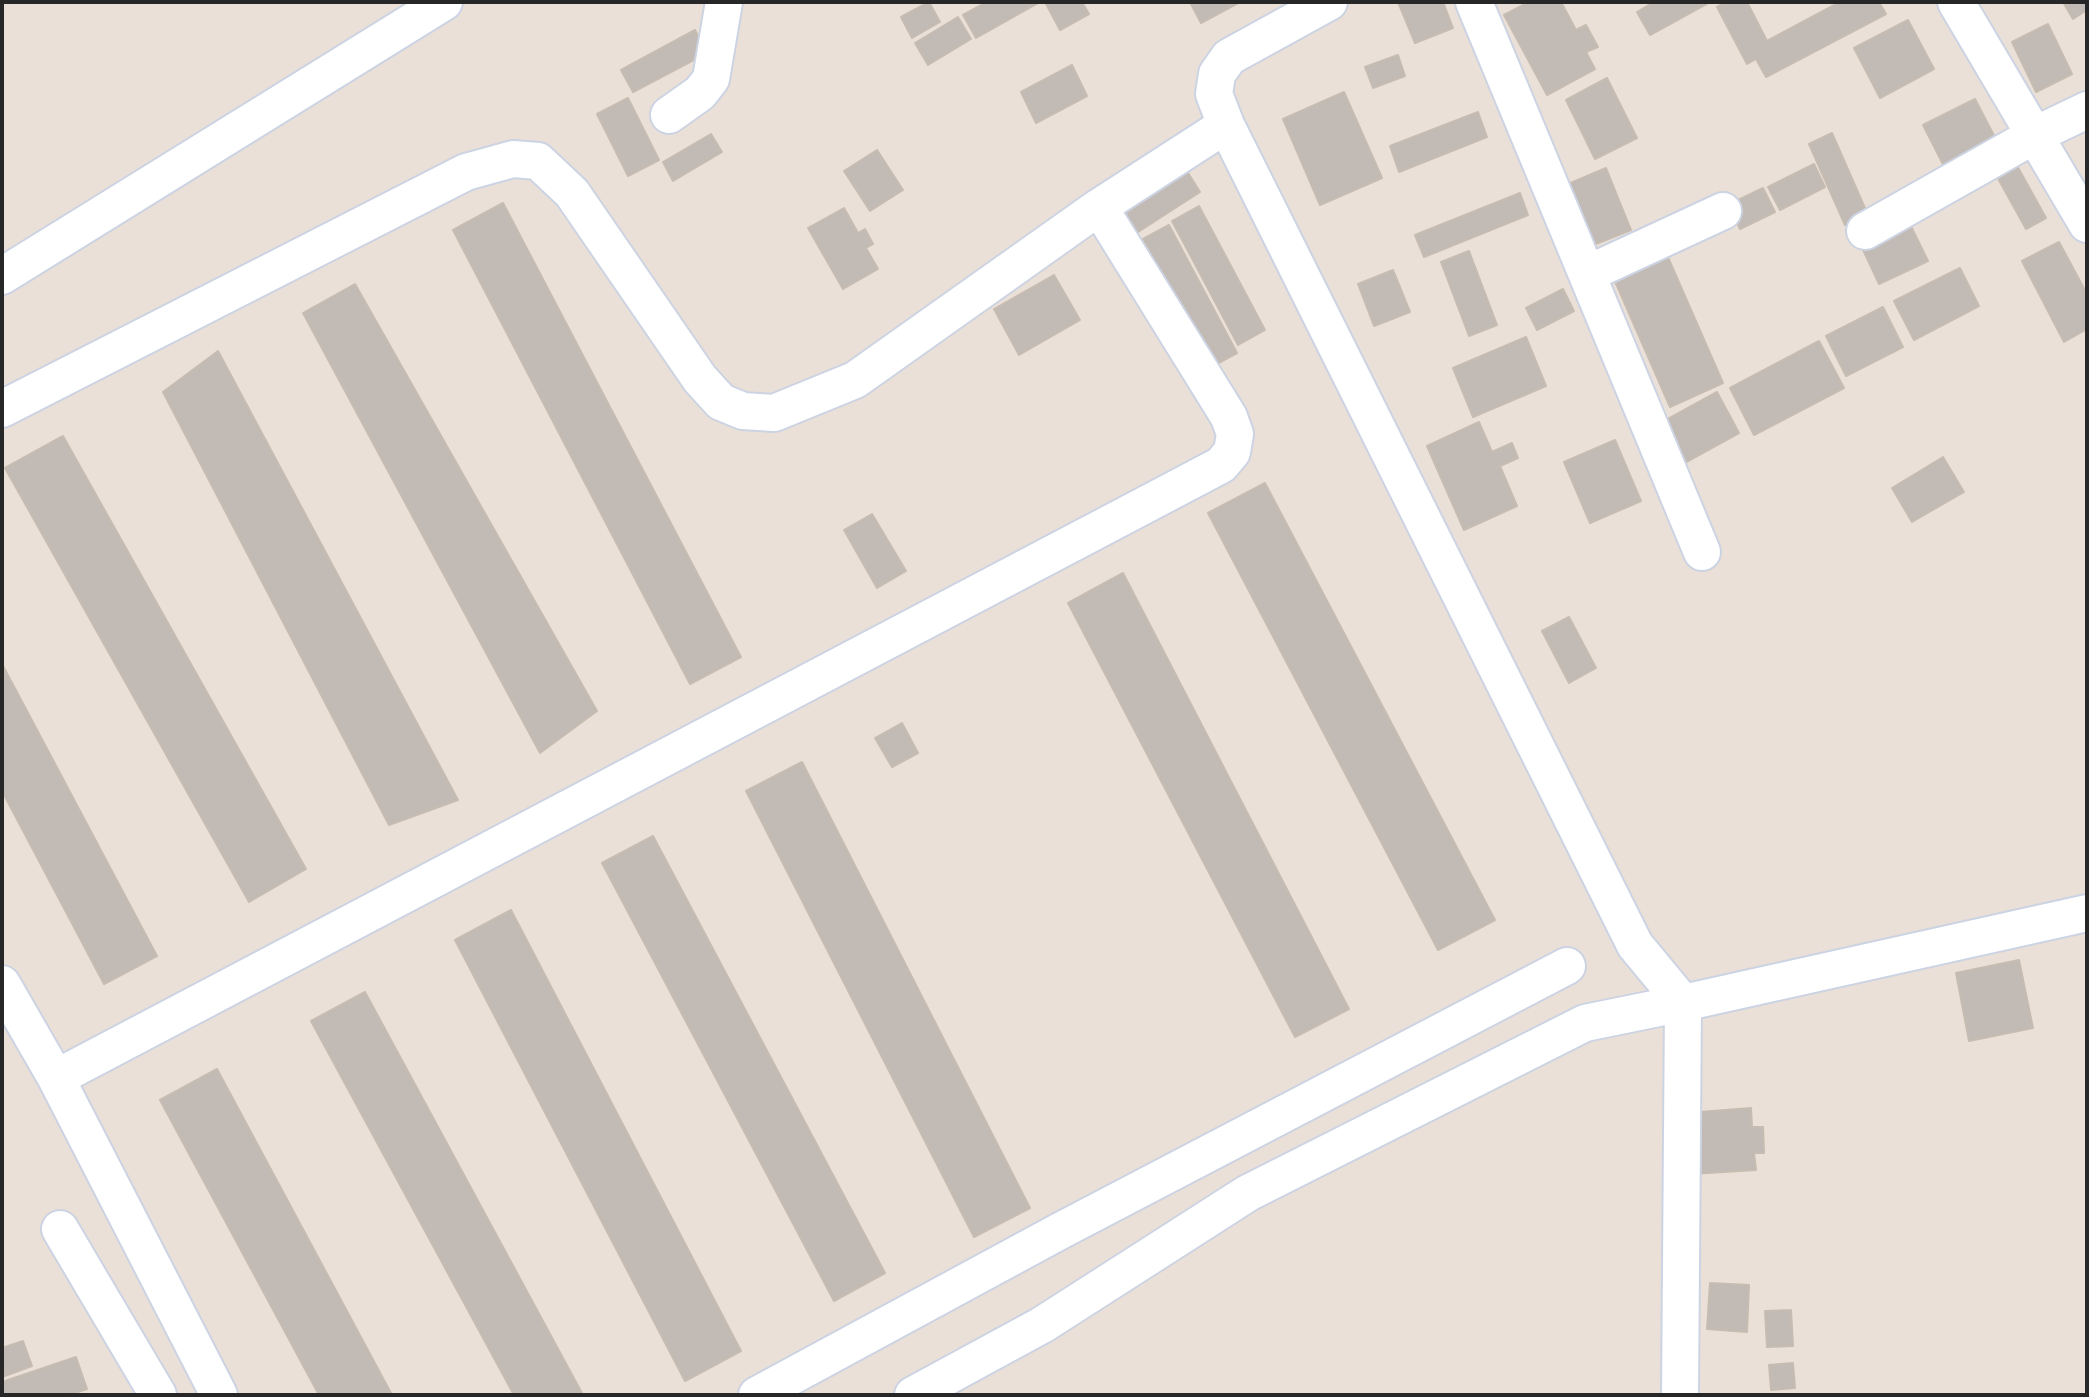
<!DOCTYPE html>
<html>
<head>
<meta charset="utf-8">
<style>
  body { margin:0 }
  #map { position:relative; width:2089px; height:1397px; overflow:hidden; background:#ebe0d7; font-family:"PT Sans Narrow",sans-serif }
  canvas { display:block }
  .frame { position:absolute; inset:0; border:4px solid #272727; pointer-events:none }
</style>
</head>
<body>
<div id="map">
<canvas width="2089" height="1397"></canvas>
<div class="frame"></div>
</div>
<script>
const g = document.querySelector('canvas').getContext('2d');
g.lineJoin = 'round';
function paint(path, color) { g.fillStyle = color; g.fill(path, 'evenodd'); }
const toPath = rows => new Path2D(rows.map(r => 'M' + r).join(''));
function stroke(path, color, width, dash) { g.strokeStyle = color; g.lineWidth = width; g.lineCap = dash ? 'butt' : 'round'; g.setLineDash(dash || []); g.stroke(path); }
const building = toPath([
  [929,2,940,22,912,38,901,17,929,2],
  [987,2,1040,2,976,38,963,15,987,2],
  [1045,2,1082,2,1089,14,1060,30,1045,2],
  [1190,2,1240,2,1201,23,1190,2],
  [1398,2,1443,2,1453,28,1415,43,1398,2],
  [1529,2,1561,2,1576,30,1586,25,1598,47,1586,52,1595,69,1547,95,1504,15,1529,2],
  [1654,2,1710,2,1650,35,1637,12,1654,2],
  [1727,2,1747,2,1767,41,1840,2,1879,2,1886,14,1766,77,1756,59,1747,64,1717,7,1727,2],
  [2063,2,2087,2,2087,10,2073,19,2063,2],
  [958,17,971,39,928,65,915,43,958,17],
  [1908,20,1934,69,1880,98,1854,48,1908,20],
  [2048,24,2072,74,2036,92,2012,42,2048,24],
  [695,30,707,53,633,92,621,70,695,30],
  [1398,55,1405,76,1373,88,1365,67,1398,55],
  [1072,65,1087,96,1036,123,1021,92,1072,65],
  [1607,78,1637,138,1595,159,1566,100,1607,78],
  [1344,92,1382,178,1320,205,1283,119,1344,92],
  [628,98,659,160,628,176,597,114,628,98],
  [1975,99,2000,147,1948,174,1923,125,1975,99],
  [1478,112,1487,137,1399,172,1390,146,1478,112],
  [1832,133,1868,215,1845,225,1809,144,1832,133],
  [711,134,722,152,673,181,663,162,711,134],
  [877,150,903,190,870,211,844,171,877,150],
  [2015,162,2046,218,2026,229,1995,173,2015,162],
  [1814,164,1825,187,1780,210,1768,187,1814,164],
  [1185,168,1200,192,1135,234,1119,211,1185,168],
  [1606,168,1631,230,1583,249,1559,188,1606,168],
  [1763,188,1775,212,1740,229,1728,205,1763,188],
  [1520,193,1528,215,1424,257,1415,235,1520,193],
  [503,203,741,657,690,684,453,230,503,203],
  [1199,206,1265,330,1238,345,1172,221,1199,206],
  [844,208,858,233,865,229,873,244,866,248,878,269,843,289,808,228,844,208],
  [1906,216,1928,261,1879,284,1858,239,1906,216],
  [1169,225,1237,353,1211,367,1143,239,1169,225],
  [2059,242,2087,294,2087,329,2064,342,2022,261,2059,242],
  [1469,251,1497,325,1469,336,1441,262,1469,251],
  [1667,255,1723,383,1670,407,1614,279,1667,255],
  [1960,268,1979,306,1914,340,1894,301,1960,268],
  [1393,270,1410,312,1374,326,1358,284,1393,270],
  [1054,275,1080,320,1019,355,994,309,1054,275],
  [355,284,597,711,540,753,303,313,355,284],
  [1563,289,1574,311,1537,330,1526,308,1563,289],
  [1883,307,1903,347,1846,376,1826,336,1883,307],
  [1526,337,1546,386,1473,417,1453,368,1526,337],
  [1819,341,1844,388,1754,435,1730,388,1819,341],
  [218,351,458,800,389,825,163,392,218,351],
  [1717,392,1739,433,1679,466,1657,425,1717,392],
  [1479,422,1492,452,1512,443,1518,458,1500,466,1517,506,1464,530,1427,446,1479,422],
  [63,436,306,869,249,902,5,468,63,436],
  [1615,440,1641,501,1590,523,1564,462,1615,440],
  [1943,457,1964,492,1912,522,1892,488,1943,457],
  [1265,483,1495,920,1438,950,1208,513,1265,483],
  [872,514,906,571,877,588,844,530,872,514],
  [1123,573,1349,1009,1295,1037,1068,603,1123,573],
  [1569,617,1596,668,1569,683,1542,631,1569,617],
  [2,664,157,956,104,984,2,791,2,664],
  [902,723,918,753,892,767,875,738,902,723],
  [802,762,1030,1208,974,1237,746,791,802,762],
  [653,836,885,1273,834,1301,602,863,653,836],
  [511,910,741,1351,685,1381,455,940,511,910],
  [2019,960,2033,1028,1969,1041,1956,973,2019,960],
  [365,992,583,1395,514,1395,311,1021,365,992],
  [217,1069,392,1395,319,1395,160,1100,217,1069],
  [1751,1108,1752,1127,1763,1127,1764,1153,1754,1153,1756,1170,1692,1174,1687,1113,1751,1108],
  [1710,1283,1749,1285,1747,1332,1707,1329,1710,1283],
  [1791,1310,1793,1346,1767,1347,1765,1311,1791,1310],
  [23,1341,32,1366,2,1377,2,1348,23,1341],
  [76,1357,87,1389,69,1395,2,1395,2,1382,76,1357],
  [1793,1363,1795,1388,1771,1390,1769,1365,1793,1363]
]);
paint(building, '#c2bab4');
stroke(building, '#c6bcb1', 2);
const street = toPath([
  [1474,2,1702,552],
  [1956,2,2087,224],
  [669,115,700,93,711,79,724,2],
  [1865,231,2035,135,2087,110],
  [1587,274,1723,211],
  [2,276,444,2],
  [2,409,466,172,513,159,538,161,572,193,700,379,721,402,743,411,774,413,855,380,1099,207,1226,125],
  [2,984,56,1078,219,1395],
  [56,1078,1221,465,1232,452,1235,434,1229,417,1099,207],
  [60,1229,158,1395],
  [757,1395,1060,1231,1567,966],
  [913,1395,1042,1325,1248,1193,1585,1023,1683,1003,1635,945,1226,125,1214,94,1217,74,1229,57,1329,2],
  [1680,1395,1683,1003,2087,913]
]);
stroke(street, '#ccd3e2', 40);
stroke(street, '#fff', 36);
</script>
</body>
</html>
